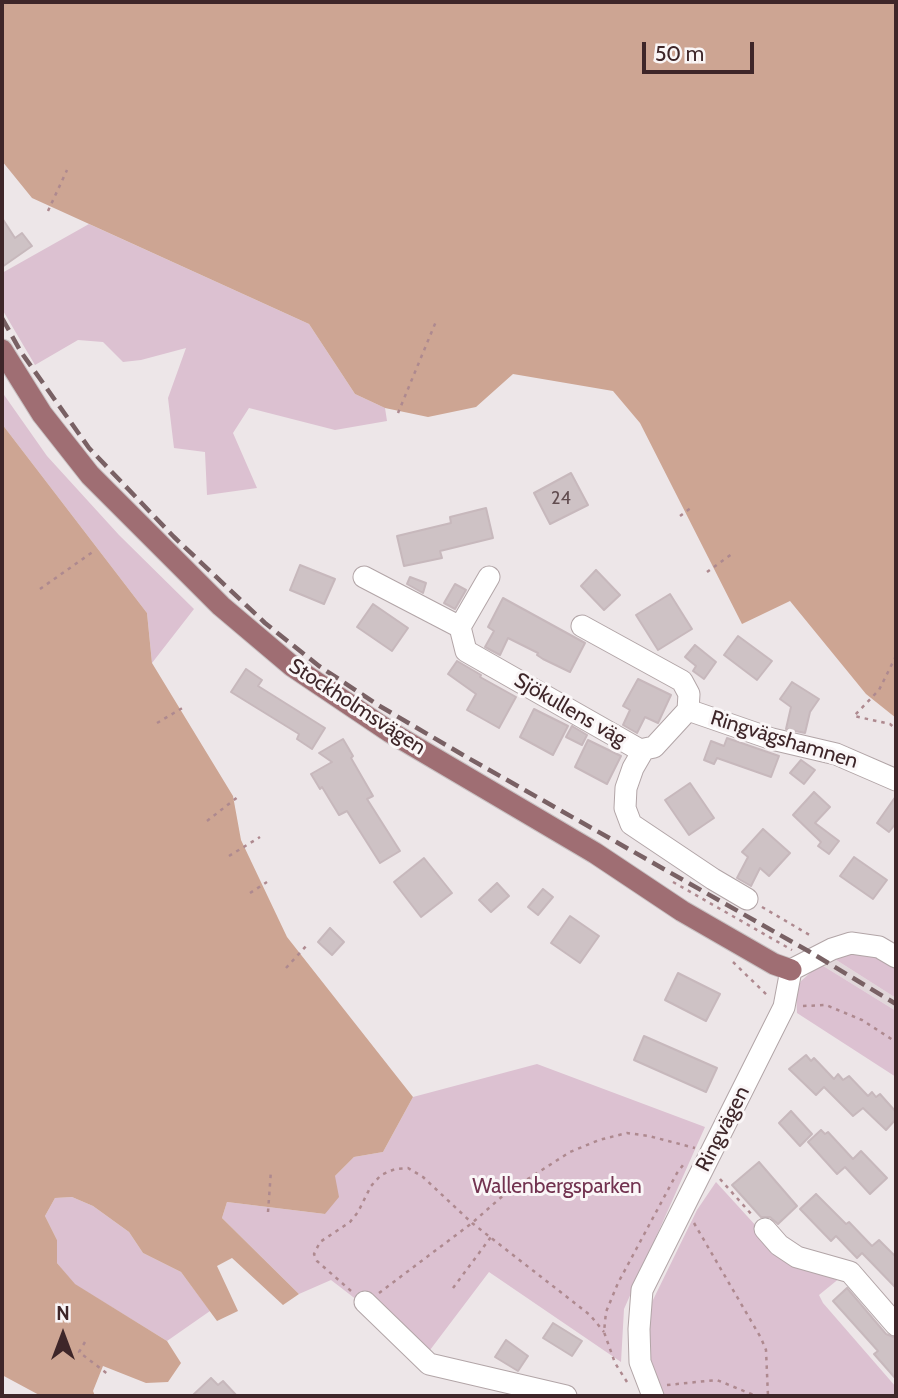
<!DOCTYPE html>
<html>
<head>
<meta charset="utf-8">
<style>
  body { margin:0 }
  #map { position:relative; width:898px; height:1398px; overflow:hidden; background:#ede6e8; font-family:Cabin,sans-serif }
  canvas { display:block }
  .frame { position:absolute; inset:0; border:4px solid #3e2629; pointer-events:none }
  .north { position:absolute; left:28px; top:1300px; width:70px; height:70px; -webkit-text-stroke:5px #faf6f7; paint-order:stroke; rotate:0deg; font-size:19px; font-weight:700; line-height:28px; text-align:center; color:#3e2629 }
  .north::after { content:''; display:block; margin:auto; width:24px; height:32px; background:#3e2629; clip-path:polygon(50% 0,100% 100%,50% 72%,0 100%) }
  .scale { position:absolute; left:642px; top:42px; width:112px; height:32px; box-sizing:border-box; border:4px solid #3e2629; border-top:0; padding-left:9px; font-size:21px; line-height:24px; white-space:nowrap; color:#3e2629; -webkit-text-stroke:5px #faf6f7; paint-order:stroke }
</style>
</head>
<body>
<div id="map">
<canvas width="898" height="1398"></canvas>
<div class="frame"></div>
<div class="north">N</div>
<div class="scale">50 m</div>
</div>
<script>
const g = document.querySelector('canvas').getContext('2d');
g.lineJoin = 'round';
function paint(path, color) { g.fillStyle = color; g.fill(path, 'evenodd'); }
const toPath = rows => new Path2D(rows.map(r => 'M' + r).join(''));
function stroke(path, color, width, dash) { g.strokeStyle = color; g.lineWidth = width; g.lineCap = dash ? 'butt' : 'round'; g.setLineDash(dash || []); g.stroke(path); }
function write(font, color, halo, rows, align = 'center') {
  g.font = font + ' Cabin,sans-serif'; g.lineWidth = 6; g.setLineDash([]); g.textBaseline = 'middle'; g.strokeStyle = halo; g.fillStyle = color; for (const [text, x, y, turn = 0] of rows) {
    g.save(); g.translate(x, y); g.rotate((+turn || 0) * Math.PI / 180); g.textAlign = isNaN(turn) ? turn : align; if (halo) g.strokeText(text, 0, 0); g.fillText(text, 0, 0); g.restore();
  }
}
paint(toPath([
  [830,956,896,998,896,1011,820,964]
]), '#e1d7da');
paint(toPath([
  [89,224,309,324,355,394,385,408,387,421,335,430,249,408,233,433,257,488,207,495,205,452,174,448,168,398,186,348,141,360,123,362,103,342,78,340,35,365,2,309,2,273],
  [2,392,47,456,119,535,194,609,152,663,147,613,2,424],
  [844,950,871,952,896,965,896,998,830,956],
  [820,964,896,1011,896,1077,797,1013,796,992,801,981],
  [537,1064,705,1127,624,1309,621,1362,489,1272,427,1354,331,1280,299,1294,222,1218,227,1202,325,1214,335,1176,354,1157,383,1152,413,1097],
  [716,1182,757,1227,754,1231,778,1257,846,1273,819,1295,823,1303,896,1387,896,1396,664,1396,647,1356,647,1326,652,1302,697,1210],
  [72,1197,93,1206,129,1232,143,1253,181,1272,210,1311,167,1341,74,1284,57,1263,57,1240,45,1216,55,1198]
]), '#dcc1d1');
paint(toPath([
  [2,2,896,2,896,718,866,694,790,601,742,624,640,423,613,391,513,374,476,407,428,417,385,408,355,394,309,324,32,198,2,161],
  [2,424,147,613,152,663,233,796,241,840,287,937,413,1097,383,1152,354,1157,335,1176,339,1197,325,1214,227,1202,222,1218,299,1294,283,1305,232,1258,217,1266,238,1311,217,1321,181,1272,143,1253,129,1232,93,1206,72,1197,55,1198,45,1216,57,1240,57,1263,75,1284,167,1341,181,1363,168,1382,146,1383,103,1366,93,1391,95,1396,41,1396,2,1375]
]), '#cda593');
const building = toPath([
  [2,218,15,238,22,233,32,246,2,267,2,218],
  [571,473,588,505,550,524,534,493,571,473],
  [486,508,493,538,440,551,442,558,404,566,397,536,451,523,450,517,486,508],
  [300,565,335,579,324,604,290,590,300,565],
  [596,570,620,595,604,610,581,586,596,570],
  [410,577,426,583,423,593,407,584,410,577],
  [455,584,466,590,455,609,444,603,455,584],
  [670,594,692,629,658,650,636,615,670,594],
  [503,598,585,643,570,672,543,659,537,655,538,653,508,638,500,655,485,647,494,631,488,627,503,598],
  [373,604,408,628,392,651,357,627,373,604],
  [738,636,772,661,757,680,724,655,738,636],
  [695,645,716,662,704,679,693,671,696,666,685,657,695,645],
  [457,661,481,675,480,677,516,697,499,728,467,710,476,694,448,674,457,661],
  [246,669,262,680,258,686,325,728,312,749,297,739,299,734,231,692,246,669],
  [638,679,671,695,658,723,645,717,637,733,623,725,630,710,623,706,638,679],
  [792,682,819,699,810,712,805,733,786,729,791,707,780,699,792,682],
  [534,709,568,726,553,755,520,737,534,709],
  [572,726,587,735,582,745,566,737,572,726],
  [727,738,779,756,771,777,717,758,714,764,704,760,711,741,724,746,727,738],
  [343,739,353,756,351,758,373,796,367,799,400,851,380,863,347,811,339,815,322,787,320,789,311,774,332,762,319,753,343,739],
  [588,740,621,756,607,784,575,767,588,740],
  [801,760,815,770,804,784,790,773,801,760],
  [690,783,714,818,689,835,665,800,690,783],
  [814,792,830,807,815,823,839,841,829,854,818,846,821,842,793,815,814,792],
  [896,796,896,823,889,832,877,823,896,796],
  [763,829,790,853,769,876,760,868,751,886,737,878,748,857,742,852,763,829],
  [854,857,887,880,873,899,840,876,854,857],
  [424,858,452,893,421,917,394,882,424,858],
  [497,883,509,896,491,912,479,900,497,883],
  [543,889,553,897,538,915,528,907,543,889],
  [570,916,599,936,580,963,551,943,570,916],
  [330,928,344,942,332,955,318,942,330,928],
  [678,973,720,994,706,1021,665,1000,678,973],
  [644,1036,717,1068,706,1092,634,1060,644,1036],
  [806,1055,811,1061,814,1058,834,1079,838,1074,843,1080,849,1076,868,1096,872,1092,876,1097,880,1094,896,1112,896,1119,886,1130,863,1108,853,1116,824,1087,816,1095,789,1069,806,1055],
  [791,1111,812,1134,800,1146,779,1123,791,1111],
  [821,1130,825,1134,828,1132,853,1159,861,1151,887,1178,870,1194,845,1167,837,1174,808,1142,821,1130],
  [759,1162,797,1206,778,1224,770,1217,761,1217,732,1185,759,1162],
  [816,1194,846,1224,849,1222,872,1246,879,1240,896,1257,896,1288,862,1253,857,1258,836,1236,831,1241,800,1209,816,1194],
  [847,1288,886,1334,896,1338,896,1379,874,1354,878,1351,833,1301,847,1288],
  [553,1323,582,1341,572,1356,543,1338,553,1323],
  [506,1340,528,1356,518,1371,495,1357,506,1340],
  [211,1378,218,1385,223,1381,237,1396,192,1396,211,1378]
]);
paint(building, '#cec2c5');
stroke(building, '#c7b8bc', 2);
const minor = toPath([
  [364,577,460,627,466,651,640,750,654,747,688,710],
  [582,626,682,681,689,694,688,710,772,739,836,754,896,780],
  [460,627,489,577],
  [644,749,633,768,626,788,625,808,631,824,713,879,747,899],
  [765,1229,779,1245,797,1257,850,1272,896,1325],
  [365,1302,429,1364,566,1396],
  [653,1396,640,1362,639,1329,642,1290,784,1007,791,970,832,949,851,943,879,947,896,957]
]);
const major = toPath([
  [2,350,42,414,90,475,221,606,292,666,390,732,595,853,682,911,774,964,791,970]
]);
stroke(minor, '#b2a5a7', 23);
stroke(major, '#c9c2c3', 23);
stroke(toPath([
  [48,211,67,170],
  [398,413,437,319],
  [680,516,692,507],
  [707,572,733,553],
  [40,589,94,551],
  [896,656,879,690,854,716,890,724,896,729],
  [157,723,184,707],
  [207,821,239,796],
  [229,856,260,837],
  [673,882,792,950],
  [250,893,267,882],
  [762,907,813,937],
  [733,962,768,996],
  [286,968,308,944],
  [803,1006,826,1005,862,1020,896,1042],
  [720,1179,753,1216],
  [268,1212,271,1170],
  [694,1223,761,1338,766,1350,768,1396],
  [453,1288,491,1237],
  [351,1291,317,1261,314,1254,320,1242,350,1222,358,1212,371,1186,381,1175,395,1169,408,1168,423,1177,472,1223,590,1315,604,1332],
  [379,1293,472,1223,506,1193,570,1152,599,1140,627,1133,649,1136,695,1148],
  [85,1342,79,1352,109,1375],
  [627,1382,615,1363,604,1332,606,1312,618,1283,677,1173,683,1165],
  [667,1385,717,1380,756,1396]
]), '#ae898f', 2.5, [3.5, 5]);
stroke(minor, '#fff', 21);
stroke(major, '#9f6e73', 21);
stroke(toPath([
  [2,318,21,352,89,448,174,537,265,623,319,666,378,705,463,755,810,952,896,1004]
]), '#796164', 4.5, [14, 7]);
write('18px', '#624d50', null, [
  ["24",561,499]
]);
write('21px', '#3e2629', '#faf6f7', [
  ["Stockholmsvägen",357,707,33],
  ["Sjökullens väg",570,710,30],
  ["Ringvägshamnen",784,740,17],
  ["Ringvägen",723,1129,-63]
]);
write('21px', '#723350', '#faf6f7', [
  ["Wallenbergsparken",557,1187]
]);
</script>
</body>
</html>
